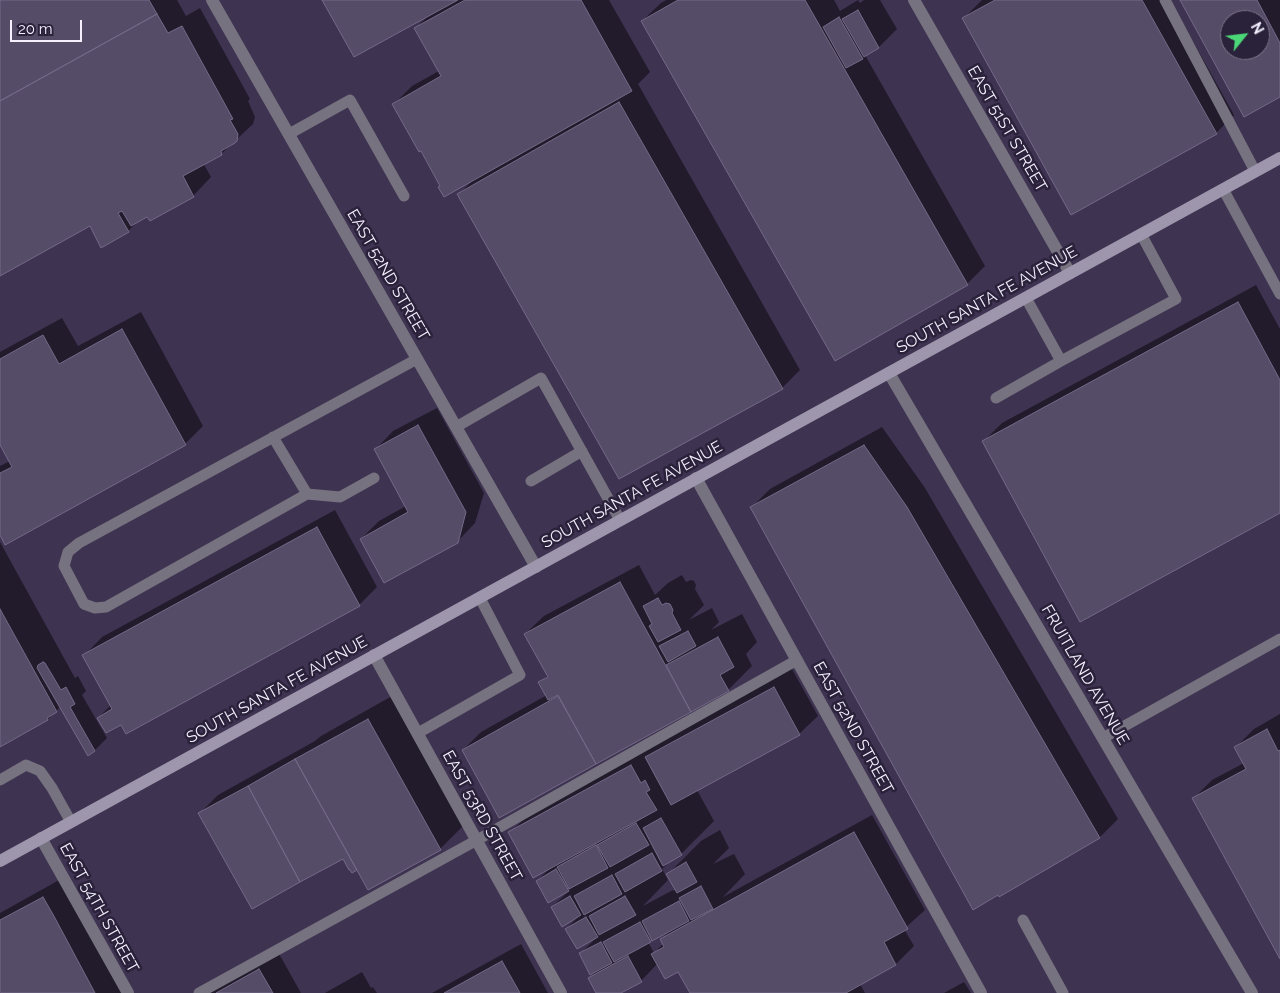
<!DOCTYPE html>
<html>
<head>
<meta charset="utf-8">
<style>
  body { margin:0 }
  #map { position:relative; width:1280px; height:993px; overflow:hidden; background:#342b45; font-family:Raleway,sans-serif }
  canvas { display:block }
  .north { position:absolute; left:1220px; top:10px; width:50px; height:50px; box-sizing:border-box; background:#2a213a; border:1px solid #7b7488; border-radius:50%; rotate:61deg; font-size:14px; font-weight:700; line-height:20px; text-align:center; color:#f4f0fe }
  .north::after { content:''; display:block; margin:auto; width:18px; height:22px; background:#4bd677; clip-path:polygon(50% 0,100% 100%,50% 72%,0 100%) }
  .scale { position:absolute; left:10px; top:20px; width:72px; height:22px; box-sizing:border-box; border:2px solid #f4f0fe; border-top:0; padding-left:6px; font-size:15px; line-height:18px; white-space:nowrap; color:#f4f0fe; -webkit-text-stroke:4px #2a213a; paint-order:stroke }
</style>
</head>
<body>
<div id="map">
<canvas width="1280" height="993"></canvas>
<div class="north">N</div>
<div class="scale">20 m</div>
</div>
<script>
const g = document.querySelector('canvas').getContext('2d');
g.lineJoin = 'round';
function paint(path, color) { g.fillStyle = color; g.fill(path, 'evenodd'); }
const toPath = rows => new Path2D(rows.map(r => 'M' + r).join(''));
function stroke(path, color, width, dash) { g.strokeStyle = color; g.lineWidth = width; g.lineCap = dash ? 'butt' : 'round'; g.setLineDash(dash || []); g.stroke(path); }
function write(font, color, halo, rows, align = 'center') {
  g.font = font + ' Raleway,sans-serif'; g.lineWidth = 5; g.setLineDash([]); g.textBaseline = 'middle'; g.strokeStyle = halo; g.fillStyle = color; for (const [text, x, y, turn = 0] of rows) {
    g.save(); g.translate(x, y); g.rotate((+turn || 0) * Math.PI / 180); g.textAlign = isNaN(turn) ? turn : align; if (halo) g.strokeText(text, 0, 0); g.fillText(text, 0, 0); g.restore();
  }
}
paint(toPath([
  [0,0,1280,0,1280,993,0,993],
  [1230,20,1260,20,1260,50,1230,50]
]), '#3f3352');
paint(toPath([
  [0,0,177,0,186,16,200,8,250,99,248,101,255,117,253,124,221,154,203,163,211,177,193,196,148,215,139,220,128,231,90,225,0,274],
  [324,0,609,0,650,72,638,84,800,370,782,388,459,194,474,179,441,185,394,104,412,86,439,71,416,28,429,15],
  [666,0,834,0,840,11,858,0,860,3,864,0,880,0,897,29,879,47,865,55,985,266,967,284,642,21,661,3],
  [982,0,1170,0,1234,115,1216,133,963,19],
  [1181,0,1280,0,1280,95,1244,115],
  [1230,20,1260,20,1260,50,1230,50],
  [1256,285,1280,329,1280,512,984,441,1002,423],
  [141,312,203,426,185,444,0,533,0,466,10,461,0,442,0,352,62,318,78,346],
  [437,408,484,493,475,523,457,542,361,539,379,521,406,506,375,450,393,431],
  [882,427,925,488,1118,819,1100,837,1000,895,751,508,770,489],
  [335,510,377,587,359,605,122,724,98,718,111,705,84,656,102,637],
  [0,542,75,678,78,676,86,691,82,695,107,738,95,750,61,706,48,719,0,745],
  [639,565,655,595,668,583,682,575,686,582,691,580,694,581,696,585,695,589,704,605,689,620,712,608,719,622,711,630,742,614,757,642,746,654,752,666,728,690,500,816,463,750,481,732,547,695,540,683,548,675,525,634,544,616],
  [792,669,818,716,799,734,697,790,714,821,681,854,672,859,662,869,668,880,643,906,673,890,674,891,676,889,668,874,701,841,720,830,729,848,713,864,734,854,745,874,723,897,872,815,925,910,904,929,914,946,896,964,860,984,865,993,691,993,678,970,658,963,641,981,619,993,597,993,589,978,596,971,580,954,596,938,566,929,579,916,552,907,569,891,537,881,550,868,510,833,543,800,667,738],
  [671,930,661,939,664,943,654,953,648,942,652,939],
  [392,696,464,825,440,849,358,868,343,857,200,813,218,795,315,741,321,736],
  [1280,714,1280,956,1194,798,1212,780,1244,763,1236,747,1254,729],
  [61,879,123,993,0,993,0,913],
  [521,944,548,993,432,993],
  [278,952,301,993,209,993],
  [362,972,371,988,373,987,377,993,325,993],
  [964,982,971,993,944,993]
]), '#0007');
const building = toPath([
  [0,0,149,0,157,14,0,101,0,0],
  [322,0,458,0,354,57,322,0],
  [465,0,581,0,632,91,444,197,438,187,440,186,421,151,419,152,392,104,441,76,414,28,465,0],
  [678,0,805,0,968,285,835,361,641,21,678,0],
  [995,0,1142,0,1217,134,1071,215,962,18,995,0],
  [1180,0,1257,0,1280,43,1280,97,1244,117,1180,0],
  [1230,20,1260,20,1260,50,1230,50,1230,20],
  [858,10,879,48,864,57,842,19,858,10],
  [157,14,168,33,182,26,233,119,230,120,238,134,237,141,235,143,221,151,222,155,183,176,194,197,150,221,147,217,131,226,122,211,118,213,129,232,101,248,90,226,0,276,0,101,157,14],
  [839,17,863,59,846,68,823,27,839,17],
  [619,102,783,389,619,479,457,194,619,102],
  [1238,302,1280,380,1280,513,1080,622,982,441,1238,302],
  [122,329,186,445,5,545,0,535,0,473,12,467,0,445,0,359,43,335,59,364,122,329],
  [418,425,466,512,458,543,384,583,360,539,408,512,374,449,418,425],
  [864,445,907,507,1100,838,999,897,998,895,973,910,750,507,864,445],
  [317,527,360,606,126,734,121,725,106,733,97,718,112,709,82,655,317,527],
  [620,582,691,712,596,764,558,695,548,700,538,682,548,677,524,634,620,582],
  [658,598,662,605,666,603,670,604,673,610,672,613,681,630,658,642,649,626,652,624,643,606,658,598],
  [0,609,57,712,47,718,48,720,0,747,0,609],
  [688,631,696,646,668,662,659,646,688,631],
  [718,637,734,667,720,675,729,691,691,712,666,665,718,637],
  [43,662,45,663,61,690,66,687,75,704,70,707,95,751,88,756,37,668,38,665,43,662],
  [774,687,800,735,671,805,645,757,774,687],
  [558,696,596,764,499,818,462,750,558,696],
  [368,719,441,850,368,890,295,759,368,719],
  [1267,729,1278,751,1280,750,1280,959,1192,798,1246,769,1234,747,1267,729],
  [295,759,357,870,352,873,350,870,349,870,343,859,300,882,248,786,295,759],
  [631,765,641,783,645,780,650,790,646,792,657,810,533,878,508,832,631,765],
  [248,786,300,882,252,909,198,813,248,786],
  [661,818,682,855,663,866,643,828,661,818],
  [636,823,649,845,610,867,597,845,636,823],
  [854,832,908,929,884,942,896,965,846,993,690,993,678,972,665,979,651,954,664,947,660,939,854,832],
  [596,845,608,868,569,889,557,867,596,845],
  [652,853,662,871,625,892,615,874,652,853],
  [686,862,697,882,677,893,666,874,686,862],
  [556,869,569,891,548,903,536,881,556,869],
  [612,875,622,894,584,915,574,896,612,875],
  [701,886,713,909,691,920,679,898,701,886],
  [570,896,581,915,562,927,551,907,570,896],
  [625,896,636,915,599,935,589,916,625,896],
  [43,897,55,918,95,993,1,993,0,991,0,920,43,897],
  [679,901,689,921,652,941,642,921,679,901],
  [586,917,598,937,577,949,565,929,586,917],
  [640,922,651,942,614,962,603,942,640,922],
  [601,942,612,963,590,975,579,953,601,942],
  [628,956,642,982,621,993,596,993,588,978,628,956],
  [502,961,520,993,444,993,502,961],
  [259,969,273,993,216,993,259,969]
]);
paint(building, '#554c68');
stroke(building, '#746a88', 1);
stroke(toPath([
  [1165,0,1255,171],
  [289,134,350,100,404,196],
  [1223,189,1280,294],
  [1026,298,1061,361],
  [996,398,1061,361,1176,299,1141,234],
  [456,427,541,378,620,520],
  [273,437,307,494],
  [374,478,340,497,307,494,106,607,95,608,84,604,64,566,68,552,79,543,417,359],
  [531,481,582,451],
  [418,733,520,675,480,598],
  [1103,738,1280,639],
  [0,780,26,765,40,771,52,788,71,822],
  [1023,920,1063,993],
  [199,993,477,840,797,660]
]), '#76727f', 11);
stroke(toPath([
  [212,0,536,567],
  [914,0,1070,273],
  [696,478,981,993],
  [374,655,561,993],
  [41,838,128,993]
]), '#76727f', 12);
stroke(toPath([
  [889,373,1252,993]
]), '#76727f', 12);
stroke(toPath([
  [0,861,1280,158]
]), '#9d96ac', 12);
write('16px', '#f4f0fe', '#2a213a', [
  ["EAST 51ST STREET",1007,129,60],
  ["EAST 52ND STREET",388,275,60],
  ["SOUTH SANTA FE AVENUE",987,300,-29],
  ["SOUTH SANTA FE AVENUE",632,495,-29],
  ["FRUITLAND AVENUE",1085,675,60],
  ["SOUTH SANTA FE AVENUE",277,690,-29],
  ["EAST 52ND STREET",853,728,61],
  ["EAST 53RD STREET",482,816,61],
  ["EAST 54TH STREET",99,908,61]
]);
</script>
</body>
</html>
